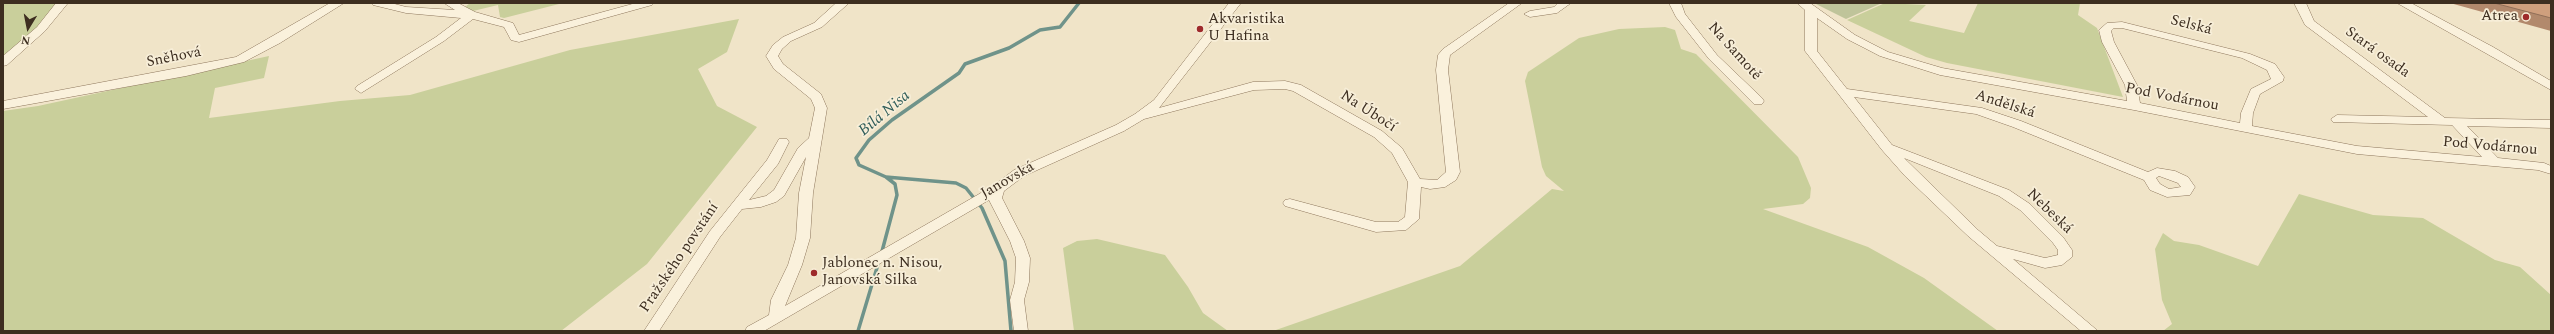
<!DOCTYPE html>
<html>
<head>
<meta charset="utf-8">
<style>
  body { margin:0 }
  #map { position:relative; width:2554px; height:334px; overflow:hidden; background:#f0e4c8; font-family:Spectral,serif }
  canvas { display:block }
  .frame { position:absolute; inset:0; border:4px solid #3d2e20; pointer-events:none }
  .north { position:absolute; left:8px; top:8px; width:40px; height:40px; -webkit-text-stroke:3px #f7eed8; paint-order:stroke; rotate:190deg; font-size:11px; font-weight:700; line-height:16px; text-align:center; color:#3d2e20 }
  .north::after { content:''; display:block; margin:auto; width:14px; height:18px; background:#3d2e20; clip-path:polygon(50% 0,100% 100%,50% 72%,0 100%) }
</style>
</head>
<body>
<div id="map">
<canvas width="2554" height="334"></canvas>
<div class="frame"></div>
<div class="north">N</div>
</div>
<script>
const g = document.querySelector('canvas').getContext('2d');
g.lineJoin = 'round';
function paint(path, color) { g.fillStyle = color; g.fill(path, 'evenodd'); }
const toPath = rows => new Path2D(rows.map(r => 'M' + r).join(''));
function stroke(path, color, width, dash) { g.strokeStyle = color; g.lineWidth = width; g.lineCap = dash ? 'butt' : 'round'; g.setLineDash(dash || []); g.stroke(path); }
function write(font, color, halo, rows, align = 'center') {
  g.font = font + ' Spectral,serif'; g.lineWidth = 3.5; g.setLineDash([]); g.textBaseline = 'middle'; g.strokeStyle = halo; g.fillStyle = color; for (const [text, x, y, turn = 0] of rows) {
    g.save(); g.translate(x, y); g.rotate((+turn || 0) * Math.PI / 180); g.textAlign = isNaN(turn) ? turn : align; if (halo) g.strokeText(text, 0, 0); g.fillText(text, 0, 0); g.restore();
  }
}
paint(toPath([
  [3,3,57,3,31,34,3,56],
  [470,3,563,3,504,18,500,17,498,5,473,11,465,7],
  [1885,3,1926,5,1909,21,1964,33,1978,3,2080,3,2078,15,2097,28,2123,97,1947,63,1926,57,1847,20],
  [739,19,727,52,698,69,717,106,757,127,647,264,561,331,3,331,3,111,38,106,269,56,264,78,215,88,209,118,340,101,410,95,570,50],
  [1665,27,1675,30,1681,49,1696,54,1798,157,1811,188,1810,198,1803,204,1763,209,1868,247,1924,278,1998,331,1273,331,1460,266,1552,189,1564,191,1546,176,1542,167,1525,81,1528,72,1579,38,1619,29],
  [2299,194,2373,215,2423,218,2495,260,2520,267,2551,295,2551,331,2163,331,2172,324,2162,300,2155,249,2163,233,2174,241,2199,245,2258,266],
  [1097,239,1165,255,1188,287,1203,313,1228,331,1074,331,1063,248,1077,241]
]), '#c9cf9b');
paint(toPath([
  [1814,3,1882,3,1846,19]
]), '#bfc49a');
stroke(toPath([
  [886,177,956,183,966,188,982,208,1005,261,1011,331],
  [881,255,897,195,895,184,886,177,859,165,856,158,869,140,892,120,959,73,965,64,1009,48,1040,30,1060,27,1079,3],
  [858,331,879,261]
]), '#6f938a', 3.5);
const minor = toPath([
  [56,3,68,3,45,31,7,65,3,66,3,56,37,27,56,3],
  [330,3,344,3,280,43,244,62,186,76,3,109,3,101,236,57,330,3],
  [371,3,391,3,406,7,455,10,444,3,458,3,475,12,513,23,519,35,636,3,654,3,652,5,519,42,511,40,504,27,473,19,444,41,361,93,355,89,357,86,436,37,461,18,406,13,373,5,371,3],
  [836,3,849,3,822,27,791,41,782,49,778,56,783,64,821,94,827,108,813,193,810,238,802,265,785,306,993,186,1014,170,1116,125,1135,114,1154,100,1229,3,1241,3,1159,108,1253,82,1285,81,1301,85,1382,131,1402,148,1420,179,1437,180,1446,172,1436,70,1438,55,1443,49,1509,3,1522,3,1450,55,1448,70,1460,172,1456,180,1445,187,1430,189,1421,187,1419,219,1406,230,1376,232,1285,206,1283,203,1285,200,1290,199,1376,222,1398,222,1405,217,1408,182,1392,153,1374,137,1293,91,1285,89,1254,90,1144,119,1124,131,1024,176,1004,191,1002,198,1024,241,1030,258,1029,282,1024,300,1028,331,1014,331,1010,300,1015,282,1016,258,1010,241,989,200,764,331,745,331,747,327,769,315,771,300,788,265,796,238,799,193,806,157,784,196,776,202,761,207,742,209,720,237,659,331,644,331,710,231,767,160,779,139,787,139,789,142,778,164,749,200,766,196,774,190,798,148,809,138,815,108,811,99,774,69,766,56,773,45,783,37,814,23,836,3],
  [1558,3,1571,3,1557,13,1530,17,1524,14,1530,11,1554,7,1558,3],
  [1669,3,1681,3,1685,14,1717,55,1762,98,1764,101,1762,104,1754,104,1709,59,1676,17,1669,3],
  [1797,3,1810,3,1855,35,1888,52,1942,68,2127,101,2125,85,2102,42,2099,30,2107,23,2122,22,2250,54,2275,64,2284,77,2283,81,2260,94,2253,113,2252,126,2357,146,2482,157,2452,125,2333,122,2331,119,2337,115,2428,117,2305,25,2294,3,2306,3,2314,21,2445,118,2551,120,2551,128,2467,126,2498,158,2544,163,2551,166,2551,174,2538,170,2357,154,2134,110,1940,75,1880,56,1847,39,1817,18,1817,51,1847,89,1982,108,2021,121,2148,172,2157,168,2175,171,2188,177,2195,187,2190,195,2167,197,2150,190,2144,180,2013,127,1976,114,1854,97,1892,145,2009,190,2030,204,2063,237,2072,250,2072,257,2062,265,2045,268,2013,259,2098,331,2081,331,1968,236,1905,176,1882,150,1805,51,1805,10,1797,3],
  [2114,28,2122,28,2242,58,2267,70,2271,79,2251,89,2241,113,2240,123,2140,103,2137,85,2114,42,2111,31,2114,28],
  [1904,158,1999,196,2020,210,2053,243,2058,250,2058,255,2045,258,1997,246,1978,230,1904,158],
  [2159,176,2178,183,2181,187,2169,189,2160,184,2156,178,2159,176],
  [2397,3,2411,3,2493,47,2551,81,2551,90,2397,3]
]);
stroke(minor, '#8d765c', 1);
paint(minor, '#faf1dc');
paint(toPath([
  [2450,3,2551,3,2551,31]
]), '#b2896c');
const building = toPath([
  [2494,3,2551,3,2551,18,2494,3]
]);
paint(building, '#cf9f7d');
stroke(building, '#916f58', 1);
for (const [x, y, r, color] of [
  [2526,17,4,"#9e2a2b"],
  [1200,29,4,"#9e2a2b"],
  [814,273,4,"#9e2a2b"]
]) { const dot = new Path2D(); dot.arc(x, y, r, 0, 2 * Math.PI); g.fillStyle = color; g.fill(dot); stroke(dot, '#f7eed8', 1.5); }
write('15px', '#3d2e20', '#f7eed8', [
  ["Atrea",2518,17,"right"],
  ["Akvaristika",1208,20],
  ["U Hafina",1208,37],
  ["Jablonec n. Nisou,",822,264],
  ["Janovská Silka",822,281]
], 'left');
write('15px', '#3d2e20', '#f7eed8', [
  ["Selská",2191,26,14],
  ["Na Samotě",1734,52,48],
  ["Stará osada",2377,53,36],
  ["Sněhová",174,58,-11],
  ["Pod Vodárnou",2172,98,11],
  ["Andělská",2005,105,18],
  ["Na Úbočí",1368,112,33],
  ["Pod Vodárnou",2490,147,5],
  ["Janovská",1008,181,-30],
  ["Nebeská",2049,212,44],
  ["Pražského povstání",680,258,-56]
]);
write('italic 16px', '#2f5d5a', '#f7eed8', [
  ["Bílá Nisa",885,114,-40]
]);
</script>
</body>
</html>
